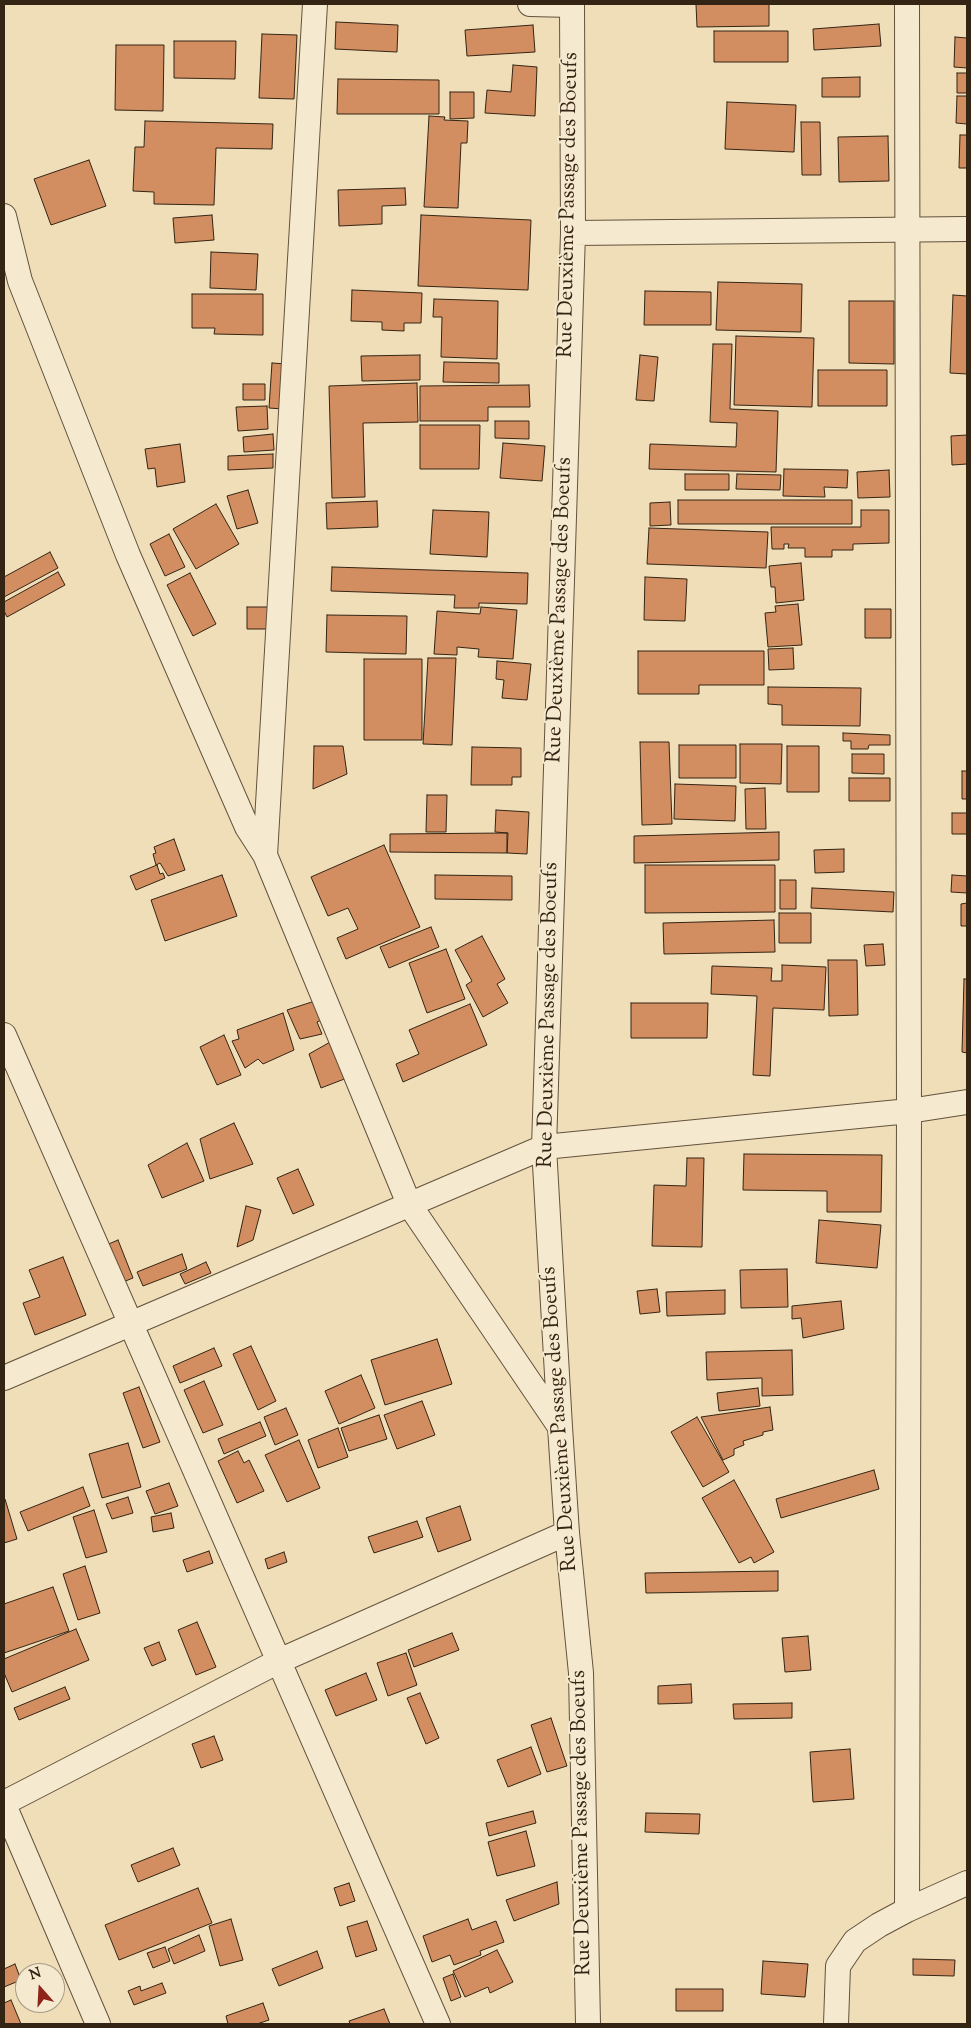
<!DOCTYPE html>
<html>
<head>
<meta charset="utf-8">
<style>
  body { margin:0 }
  #map { position:relative; width:971px; height:2028px; overflow:hidden; background:#efdeb7; font-family:"Sorts Mill Goudy",serif }
  canvas { display:block }
  .frame { position:absolute; inset:0; border:5px solid #342414; pointer-events:none }
  .north { position:absolute; left:15px; top:1963px; width:50px; height:50px; box-sizing:border-box; background:#f5ead0; border:1px solid #a89b85; border-radius:50%; rotate:341deg; font-size:14px; font-weight:700; line-height:20px; text-align:center; color:#342414 }
  .north::after { content:''; display:block; margin:auto; width:18px; height:22px; background:#8f2418; clip-path:polygon(50% 0,100% 100%,50% 72%,0 100%) }
</style>
</head>
<body>
<div id="map">
<canvas width="971" height="2028"></canvas>
<div class="frame"></div>
<div class="north">N</div>
</div>
<script>
const g = document.querySelector('canvas').getContext('2d');
g.lineJoin = 'round';
function paint(path, color) { g.fillStyle = color; g.fill(path, 'evenodd'); }
const toPath = rows => new Path2D(rows.map(r => 'M' + r).join(''));
function stroke(path, color, width, dash) { g.strokeStyle = color; g.lineWidth = width; g.lineCap = dash ? 'butt' : 'round'; g.setLineDash(dash || []); g.stroke(path); }
function write(font, color, halo, rows, align = 'center') {
  g.font = font + ' "Sorts Mill Goudy",serif'; g.lineWidth = 4; g.setLineDash([]); g.textBaseline = 'middle'; g.strokeStyle = halo; g.fillStyle = color; for (const [text, x, y, turn = 0] of rows) {
    g.save(); g.translate(x, y); g.rotate((+turn || 0) * Math.PI / 180); g.textAlign = isNaN(turn) ? turn : align; if (halo) g.strokeText(text, 0, 0); g.fillText(text, 0, 0); g.restore();
  }
}
const building = toPath([
  [696,4,769,4,769,26,697,27,696,4],
  [336,22,398,25,397,52,335,49,336,22],
  [879,24,881,46,814,50,813,29,879,24],
  [533,25,535,52,467,56,465,30,533,25],
  [714,31,788,31,788,62,714,62,714,31],
  [262,34,297,35,294,99,259,98,262,34],
  [955,37,967,38,967,68,954,67,955,37],
  [174,41,236,41,235,79,174,78,174,41],
  [116,45,164,45,163,111,115,110,116,45],
  [513,65,537,67,535,116,485,113,487,90,511,92,513,65],
  [957,73,967,73,967,93,957,93,957,73],
  [860,77,860,97,822,97,822,78,860,77],
  [338,79,439,80,439,114,337,114,338,79],
  [450,92,474,92,474,118,450,119,450,92],
  [957,96,967,96,967,124,956,123,957,96],
  [727,102,796,105,794,152,725,149,727,102],
  [429,116,445,117,444,120,468,121,467,143,461,143,458,208,424,207,429,116],
  [145,121,273,124,272,149,216,148,214,205,154,204,154,192,133,191,135,147,144,147,145,121],
  [801,122,820,122,821,175,802,175,801,122],
  [960,135,967,135,967,168,959,168,960,135],
  [888,136,889,181,839,182,838,137,888,136],
  [89,160,106,206,51,225,34,179,89,160],
  [405,188,406,205,382,206,382,224,339,226,338,190,405,188],
  [212,215,214,240,175,243,173,218,212,215],
  [421,215,531,220,528,290,418,286,421,215],
  [211,252,258,254,256,290,210,288,211,252],
  [718,282,802,284,801,332,716,330,718,282],
  [352,290,422,293,421,323,404,323,404,331,382,330,382,322,351,321,352,290],
  [645,291,711,292,711,325,644,325,645,291],
  [192,294,263,294,263,335,214,334,215,328,192,328,192,294],
  [953,295,967,296,967,374,950,373,953,295],
  [434,299,498,301,497,359,441,357,442,317,433,317,434,299],
  [849,301,894,301,894,364,849,363,849,301],
  [736,336,814,338,812,407,734,405,736,336],
  [713,344,732,344,730,409,778,411,776,472,649,469,650,444,736,447,737,423,710,422,713,344],
  [420,355,420,380,362,381,361,356,420,355],
  [640,355,658,357,654,401,636,400,640,355],
  [444,362,499,363,499,383,443,382,444,362],
  [272,363,287,364,283,409,269,408,272,363],
  [818,370,887,370,887,406,818,406,818,370],
  [417,383,418,422,363,423,365,497,332,498,329,386,417,383],
  [243,384,265,384,265,400,243,400,243,384],
  [529,385,530,407,488,407,488,421,420,421,420,386,529,385],
  [267,406,268,429,238,431,236,407,267,406],
  [495,421,529,421,529,439,495,438,495,421],
  [420,425,480,425,479,469,420,469,420,425],
  [273,434,274,450,244,452,243,437,273,434],
  [967,435,967,464,952,465,951,436,967,435],
  [503,443,545,446,542,481,500,478,503,443],
  [180,444,185,482,157,487,155,468,148,469,145,449,180,444],
  [273,454,273,468,228,470,228,456,273,454],
  [784,469,848,470,847,488,824,487,825,497,783,496,784,469],
  [889,470,890,497,858,498,857,472,889,470],
  [685,474,729,474,729,490,685,490,685,474],
  [737,474,781,475,780,490,736,489,737,474],
  [248,490,258,523,237,529,227,496,248,490],
  [678,500,852,500,852,524,678,524,678,500],
  [377,501,378,527,327,529,326,503,377,501],
  [670,502,671,525,650,526,650,503,670,502],
  [216,504,239,544,196,569,173,529,216,504],
  [433,510,489,512,487,557,430,554,433,510],
  [861,510,889,510,889,543,853,544,853,550,832,550,832,557,805,557,805,548,788,548,789,544,784,544,784,549,772,549,771,527,861,527,861,510],
  [649,528,768,532,766,568,647,564,649,528],
  [169,534,185,567,165,576,150,544,169,534],
  [50,552,58,568,4,597,4,577,50,552],
  [801,563,804,600,776,603,775,587,771,587,769,566,801,563],
  [332,567,528,573,527,604,479,603,479,608,454,608,455,595,331,591,332,567],
  [58,572,65,585,7,617,4,611,4,602,58,572],
  [190,573,216,624,193,636,167,585,190,573],
  [645,577,687,579,685,621,644,620,645,577],
  [798,604,802,645,768,647,765,613,776,612,775,606,798,604],
  [247,607,270,607,269,629,247,629,247,607],
  [481,607,517,610,513,659,478,657,479,649,457,647,457,655,434,654,437,611,480,614,481,607],
  [865,609,891,609,891,638,865,638,865,609],
  [327,615,407,616,406,654,326,652,327,615],
  [793,648,794,669,769,670,768,649,793,648],
  [638,651,764,651,764,685,699,685,699,694,638,694,638,651],
  [428,658,456,658,452,745,423,744,428,658],
  [364,659,422,659,422,740,364,740,364,659],
  [497,661,531,664,527,700,502,698,504,680,496,679,497,661],
  [768,687,861,688,860,726,782,725,782,705,768,704,768,687],
  [843,733,890,735,890,745,869,745,868,749,851,749,851,741,843,741,843,733],
  [640,742,669,742,672,824,642,825,640,742],
  [740,744,782,744,781,784,740,783,740,744],
  [679,745,736,745,736,778,679,778,679,745],
  [314,746,343,746,347,774,313,789,314,746],
  [787,746,819,746,819,792,787,792,787,746],
  [472,747,521,748,521,777,512,777,512,785,471,785,472,747],
  [852,754,884,754,884,774,852,773,852,754],
  [962,771,967,771,967,799,962,799,962,771],
  [849,778,890,778,890,801,849,801,849,778],
  [675,784,736,786,735,821,674,819,675,784],
  [765,788,766,829,746,829,745,789,765,788],
  [427,795,447,795,446,832,426,832,427,795],
  [496,810,529,812,527,854,507,853,508,833,495,832,496,810],
  [952,813,967,813,967,834,952,834,952,813],
  [779,832,779,860,634,863,634,836,779,832],
  [507,833,507,853,390,852,390,834,507,833],
  [174,839,185,870,168,876,160,863,156,865,153,854,156,853,154,847,174,839],
  [384,845,420,927,346,959,337,938,358,929,348,908,328,916,311,877,384,845],
  [844,849,844,872,815,873,814,850,844,849],
  [157,865,160,874,163,873,165,878,136,890,130,876,157,865],
  [645,865,775,865,775,912,645,913,645,865],
  [222,875,237,916,165,941,151,900,222,875],
  [435,875,512,876,512,900,435,899,435,875],
  [952,875,967,876,967,893,951,892,952,875],
  [780,880,796,880,796,909,780,909,780,880],
  [812,888,894,892,893,912,811,908,812,888],
  [967,903,967,926,961,926,961,904,967,903],
  [779,913,811,913,811,943,779,943,779,913],
  [774,920,775,952,664,954,663,923,774,920],
  [431,927,439,947,389,968,380,947,431,927],
  [482,936,505,979,497,984,508,1003,483,1017,466,985,472,981,455,950,482,936],
  [883,944,885,965,866,966,864,945,883,944],
  [446,949,465,999,427,1013,409,963,446,949],
  [828,960,857,960,858,1015,829,1016,828,960],
  [782,965,826,967,824,1010,773,1008,770,1076,753,1075,757,996,711,994,712,966,772,968,771,981,782,981,782,965],
  [964,979,967,979,967,1053,962,1052,964,979],
  [318,1000,328,1017,317,1022,322,1034,300,1039,287,1010,318,1000],
  [631,1003,708,1003,707,1038,631,1038,631,1003],
  [470,1004,487,1045,403,1082,396,1064,419,1054,409,1030,470,1004],
  [283,1013,294,1050,263,1064,258,1059,245,1068,232,1041,239,1039,237,1030,283,1013],
  [224,1035,241,1075,217,1085,200,1047,224,1035],
  [332,1041,347,1078,321,1088,309,1054,332,1041],
  [234,1123,253,1164,210,1179,200,1139,234,1123],
  [187,1143,204,1181,162,1198,148,1165,187,1143],
  [744,1154,882,1155,881,1212,827,1212,827,1191,743,1190,744,1154],
  [687,1158,704,1158,702,1247,652,1246,654,1185,686,1186,687,1158],
  [298,1169,314,1205,293,1214,277,1178,298,1169],
  [246,1206,261,1210,253,1240,237,1247,246,1206],
  [819,1220,881,1225,877,1268,816,1263,819,1220],
  [118,1240,133,1278,118,1284,104,1246,118,1240],
  [182,1254,187,1269,143,1286,137,1272,182,1254],
  [63,1257,86,1315,35,1335,23,1303,40,1297,29,1270,63,1257],
  [206,1262,211,1273,185,1284,180,1274,206,1262],
  [787,1269,788,1307,741,1308,740,1270,787,1269],
  [657,1289,660,1312,640,1314,637,1291,657,1289],
  [725,1290,725,1314,667,1316,666,1292,725,1290],
  [841,1301,844,1329,803,1338,801,1318,792,1319,792,1306,841,1301],
  [437,1339,452,1384,385,1405,371,1360,437,1339],
  [251,1346,276,1401,258,1410,233,1354,251,1346],
  [214,1348,222,1366,180,1383,173,1366,214,1348],
  [792,1350,793,1395,762,1396,762,1378,707,1380,706,1352,792,1350],
  [361,1375,375,1408,339,1424,325,1391,361,1375],
  [204,1381,223,1425,203,1433,184,1390,204,1381],
  [139,1387,160,1442,143,1448,123,1393,139,1387],
  [758,1388,760,1406,719,1411,717,1393,758,1388],
  [422,1401,435,1435,397,1449,384,1415,422,1401],
  [770,1407,773,1430,763,1432,763,1435,743,1441,744,1445,734,1449,734,1455,723,1460,701,1417,770,1407],
  [286,1408,298,1435,275,1445,264,1417,286,1408],
  [379,1415,387,1439,349,1451,341,1428,379,1415],
  [697,1417,729,1472,703,1487,671,1432,697,1417],
  [260,1422,266,1436,224,1454,218,1439,260,1422],
  [338,1428,348,1457,318,1468,308,1440,338,1428],
  [299,1440,320,1488,287,1502,265,1455,299,1440],
  [128,1443,141,1487,102,1498,89,1454,128,1443],
  [238,1451,244,1463,249,1460,264,1491,237,1503,218,1461,238,1451],
  [874,1470,879,1489,781,1518,776,1499,874,1470],
  [734,1480,774,1552,754,1563,751,1557,739,1563,702,1498,734,1480],
  [169,1483,178,1506,155,1514,146,1491,169,1483],
  [83,1487,90,1506,28,1531,20,1512,83,1487],
  [128,1497,133,1513,112,1519,106,1504,128,1497],
  [4,1499,5,1499,17,1539,4,1543,4,1499],
  [460,1506,471,1540,438,1552,426,1518,460,1506],
  [94,1510,107,1552,86,1558,73,1517,94,1510],
  [171,1513,174,1528,153,1532,151,1517,171,1513],
  [417,1521,423,1537,374,1553,368,1537,417,1521],
  [209,1551,213,1563,187,1572,183,1560,209,1551],
  [284,1552,287,1562,268,1569,265,1559,284,1552],
  [85,1566,100,1613,78,1620,63,1574,85,1566],
  [778,1571,778,1591,646,1593,645,1573,778,1571],
  [53,1587,69,1631,4,1653,4,1604,53,1587],
  [197,1622,216,1667,196,1675,178,1630,197,1622],
  [76,1629,89,1660,12,1692,4,1673,4,1659,76,1629],
  [452,1633,459,1650,414,1667,408,1650,452,1633],
  [808,1636,811,1670,785,1672,782,1638,808,1636],
  [159,1642,166,1660,152,1666,144,1648,159,1642],
  [406,1653,417,1685,388,1696,377,1663,406,1653],
  [366,1673,377,1700,336,1716,325,1690,366,1673],
  [691,1684,692,1703,658,1704,658,1686,691,1684],
  [65,1687,70,1699,19,1720,14,1708,65,1687],
  [420,1693,439,1738,426,1744,407,1698,420,1693],
  [792,1703,792,1718,734,1719,733,1704,792,1703],
  [551,1718,567,1766,547,1772,531,1725,551,1718],
  [214,1736,223,1760,201,1768,192,1744,214,1736],
  [531,1747,541,1774,508,1787,497,1760,531,1747],
  [850,1749,854,1799,813,1802,810,1752,850,1749],
  [533,1811,536,1823,489,1836,486,1823,533,1811],
  [646,1813,700,1814,699,1834,645,1832,646,1813],
  [526,1831,535,1866,497,1876,488,1842,526,1831],
  [173,1848,180,1865,138,1882,131,1865,173,1848],
  [557,1882,559,1904,514,1921,506,1900,557,1882],
  [349,1883,355,1901,340,1906,334,1888,349,1883],
  [198,1888,212,1923,119,1960,105,1925,198,1888],
  [231,1919,243,1960,220,1966,209,1926,231,1919],
  [468,1919,472,1930,496,1921,504,1942,480,1951,481,1955,454,1965,450,1955,432,1962,423,1936,468,1919],
  [367,1921,377,1950,356,1957,347,1927,367,1921],
  [199,1935,205,1951,174,1964,168,1949,199,1935],
  [165,1947,170,1961,153,1968,147,1953,165,1947],
  [497,1950,513,1982,490,1993,488,1987,465,1997,453,1971,497,1950],
  [317,1951,323,1968,279,1986,272,1969,317,1951],
  [913,1959,955,1960,954,1976,913,1975,913,1959],
  [763,1961,808,1964,805,1997,761,1994,763,1961],
  [15,1964,21,1980,4,1987,4,1969,15,1964],
  [453,1974,461,1997,451,2001,443,1978,453,1974],
  [162,1983,166,1993,134,2005,128,1991,140,1986,141,1991,162,1983],
  [676,1989,723,1989,723,2011,676,2011,676,1989],
  [11,2000,21,2024,4,2024,4,2003,11,2000],
  [263,2003,269,2020,257,2024,228,2024,226,2016,263,2003],
  [384,2009,390,2024,350,2024,349,2021,384,2009]
]);
paint(building, '#d28e60');
stroke(building, '#342414', 1);
const minor = toPath([
  [530,4,572,5],
  [572,4,573,233,544,1147,560,1427,567,1533,581,1673,588,2024],
  [907,4,909,1111,907,1910],
  [4,216,20,281,128,555,247,827,265,855,409,1204,560,1427],
  [573,233,967,229],
  [265,855,315,4],
  [4,1035,438,2024],
  [4,1378,544,1147,909,1111,967,1102],
  [4,1803,279,1661,567,1533],
  [4,1805,98,2024],
  [836,2024,838,1966,855,1941,879,1925,907,1910,967,1883]
]);
stroke(minor, '#63523d', 26);
stroke(minor, '#f5ead0', 24);
write('21px', '#342414', '#f5ead0', [
  ["Rue Deuxième Passage des Boeufs",570,205,-89],
  ["Rue Deuxième Passage des Boeufs",561,610,-88],
  ["Rue Deuxième Passage des Boeufs",550,1015,-89],
  ["Rue Deuxième Passage des Boeufs",561,1419,-94],
  ["Rue Deuxième Passage des Boeufs",583,1823,-91]
]);
</script>
</body>
</html>
